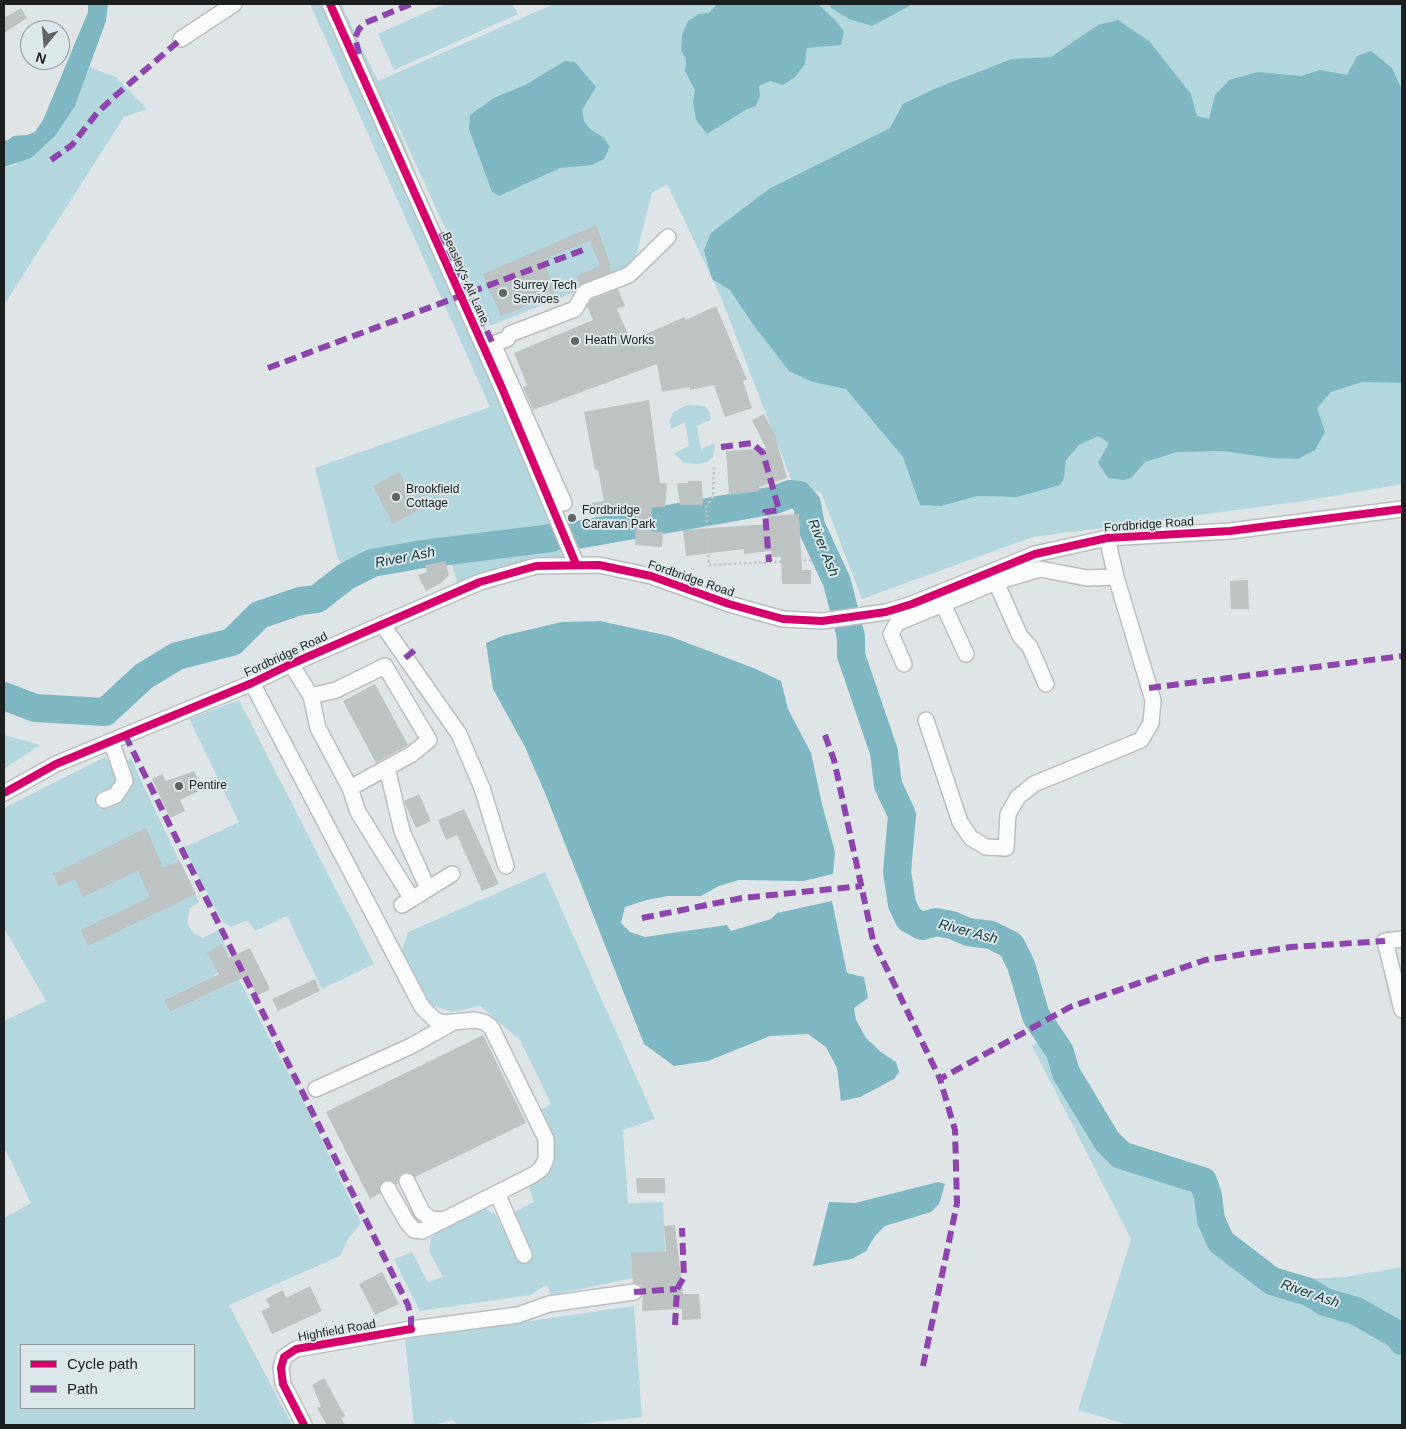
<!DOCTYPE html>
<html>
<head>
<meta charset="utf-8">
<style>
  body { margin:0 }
  #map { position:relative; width:1406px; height:1429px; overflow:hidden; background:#dfe5e6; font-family:Helvetica,sans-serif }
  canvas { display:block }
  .frame { position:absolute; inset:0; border:5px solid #1b1f1f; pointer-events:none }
  .legend { position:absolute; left:20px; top:1344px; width:175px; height:65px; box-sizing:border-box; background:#dce7e9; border:1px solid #8f9798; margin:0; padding:6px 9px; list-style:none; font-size:15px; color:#1b1f1f }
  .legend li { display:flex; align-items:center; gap:10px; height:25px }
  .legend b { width:25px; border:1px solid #8f9798 }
  .north { position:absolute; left:20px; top:20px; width:50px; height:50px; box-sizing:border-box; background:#dce7e9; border:1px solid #8f9798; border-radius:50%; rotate:197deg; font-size:14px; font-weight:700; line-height:20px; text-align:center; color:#1b1f1f }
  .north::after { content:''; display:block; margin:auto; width:18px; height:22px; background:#606465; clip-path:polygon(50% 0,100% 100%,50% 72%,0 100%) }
</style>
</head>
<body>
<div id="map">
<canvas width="1406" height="1429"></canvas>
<div class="frame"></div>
<ul class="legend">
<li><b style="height:6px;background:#d6006c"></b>Cycle path</li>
<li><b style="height:6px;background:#8e44ad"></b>Path</li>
</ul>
<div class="north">N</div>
</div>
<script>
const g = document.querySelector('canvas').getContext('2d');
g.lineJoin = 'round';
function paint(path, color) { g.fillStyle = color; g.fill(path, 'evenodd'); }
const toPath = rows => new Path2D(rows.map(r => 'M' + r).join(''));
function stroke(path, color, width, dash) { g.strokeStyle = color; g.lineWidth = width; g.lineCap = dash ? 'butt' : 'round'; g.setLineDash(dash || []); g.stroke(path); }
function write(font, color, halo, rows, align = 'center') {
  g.font = font + ' Helvetica,sans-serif'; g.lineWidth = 4; g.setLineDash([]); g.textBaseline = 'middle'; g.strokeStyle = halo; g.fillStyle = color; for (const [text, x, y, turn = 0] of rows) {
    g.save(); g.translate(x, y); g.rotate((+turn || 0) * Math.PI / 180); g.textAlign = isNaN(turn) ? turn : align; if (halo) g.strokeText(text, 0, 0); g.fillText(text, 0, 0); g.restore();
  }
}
paint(toPath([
  [310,4,341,4,378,81,554,4,1402,4,1402,484,1304,501,1033,537,862,599,821,492,795,489,720,295,667,184,652,193,634,264,622,273,490,326,386,99,502,388,572,555,522,564,458,585,450,558,378,569,362,580,338,559,315,468,490,407],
  [444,4,513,4,518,14,394,70,378,34],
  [89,67,116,77,147,109,124,117,4,305,4,167,15,165,75,106],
  [687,405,705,406,710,413,711,420,697,426,701,449,715,443,713,457,707,462,698,464,684,463,674,453,689,446,685,422,671,429,670,420,673,412],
  [239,700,374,964,322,989,287,916,255,931,248,920,231,927,222,921,183,848,239,822,189,719],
  [4,735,40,745,4,769],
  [105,757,112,764,131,759,199,902,190,908,187,922,193,933,203,938,219,930,231,961,214,976,164,1000,170,1012,239,980,307,1109,361,1223,348,1239,340,1256,229,1305,292,1425,4,1425,4,1218,31,1203,4,1147,4,1021,46,1001,4,928,4,808],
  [21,1345,194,1345,194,1408,21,1408],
  [545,872,655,1119,623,1130,628,1203,663,1202,665,1251,633,1278,551,1295,547,1285,530,1295,420,1311,394,1259,412,1252,428,1282,443,1277,429,1251,431,1238,438,1231,483,1207,495,1214,520,1262,533,1257,512,1213,534,1202,529,1187,546,1176,551,1167,554,1155,554,1142,540,1110,551,1104,520,1040,480,1006,452,1012,429,1004,402,950,408,932],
  [1049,1036,1060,1052,1066,1073,1107,1141,1121,1155,1203,1181,1208,1196,1211,1220,1221,1242,1272,1281,1345,1277,1402,1267,1402,1333,1393,1339,1402,1353,1402,1425,1129,1425,1078,1410,1131,1239,1032,1046],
  [634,1306,642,1417,568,1425,457,1425,452,1420,434,1425,414,1425,405,1339]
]), '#b4d7de');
paint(toPath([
  [88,4,108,4,106,21,75,106,55,136,31,158,4,167,4,139,7,141,13,136,27,135,35,132,43,120,88,12],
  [717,4,818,4,836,21,844,32,841,45,807,48,805,64,795,77,783,85,770,81,759,86,760,96,756,106,747,109,707,134,696,120,693,102,695,90,685,71,686,59,681,51,682,35,688,21,699,14,709,13],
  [829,4,913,4,872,26,849,19,831,8],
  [1118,20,1149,41,1191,94,1197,116,1209,119,1215,95,1229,80,1258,72,1301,76,1320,70,1347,75,1357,56,1371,51,1392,68,1402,90,1402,383,1362,382,1331,392,1317,408,1325,432,1315,450,1298,459,1271,458,1224,451,1177,452,1145,462,1131,478,1123,480,1108,478,1098,463,1109,443,1098,436,1079,445,1066,460,1064,478,1060,485,1017,497,977,496,941,506,920,505,903,457,846,389,813,382,789,371,752,323,730,290,712,279,704,250,711,233,769,189,890,128,903,104,934,89,1012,59,1051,57,1098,25],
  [565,61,575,62,596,87,582,110,584,121,590,129,604,138,610,147,604,159,592,165,560,168,499,196,492,192,469,129,470,115,494,98,525,85],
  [600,621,669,636,756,669,781,681,788,709,811,753,822,804,835,852,833,874,803,881,739,880,719,886,701,896,668,896,647,900,625,907,621,923,630,932,645,937,727,925,731,931,771,919,777,913,832,901,847,973,864,977,868,998,854,1008,856,1020,866,1038,881,1052,896,1062,899,1072,894,1079,860,1097,841,1101,837,1068,826,1047,808,1034,770,1036,708,1061,674,1066,644,1044,545,793,525,747,493,689,486,643,502,636,562,622],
  [938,1182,945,1184,939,1204,931,1212,885,1226,875,1236,866,1251,852,1259,813,1266,829,1202,855,1203]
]), '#7eb7c1');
stroke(toPath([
  [577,535,775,500,790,494,799,495,807,504,811,526,837,582,851,637,851,655,884,752,888,785,902,815,897,872,902,904,909,919,922,926,936,922,952,925,968,932,991,935,1011,945,1021,965,1036,1016,1060,1052,1066,1073,1107,1141,1121,1155,1203,1181,1208,1196,1211,1220,1221,1242,1272,1281,1309,1292,1325,1302,1356,1311,1398,1335,1402,1341],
  [4,696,35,708,105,712,144,676,177,656,232,642,259,615,300,601,317,599,345,577,372,563,423,554,552,538]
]), '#7eb7c1', 28);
paint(toPath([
  [21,8,27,18,4,33,4,18],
  [596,225,611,266,609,267,611,272,580,285,576,276,600,266,590,241,544,259,555,295,501,316,483,274],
  [618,289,625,306,617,309,631,341,684,317,686,320,716,306,747,380,743,381,752,408,725,417,714,385,690,390,690,387,662,392,657,364,533,410,523,387,527,385,514,353,593,320,587,306,591,300],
  [649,400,660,483,667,483,665,507,652,507,651,531,663,532,662,547,635,545,637,509,595,517,592,503,604,501,598,470,595,470,584,412],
  [764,414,775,435,787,478,759,487,760,491,729,495,726,451,766,448,752,420],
  [399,472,414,499,424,494,429,504,393,524,373,486],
  [688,481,702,481,703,505,680,505,677,483,688,483],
  [799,514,802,570,811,570,811,584,782,584,781,557,772,557,771,551,744,554,744,549,686,556,683,530,769,524,768,516],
  [445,561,449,575,441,583,426,591,418,575,427,572,425,565],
  [1248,580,1249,609,1231,609,1230,581],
  [375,684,408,745,376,763,343,701],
  [194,771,203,789,180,800,185,811,170,818,152,779,162,774,166,781],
  [419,794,431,821,416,828,404,801],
  [464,809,499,884,482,891,457,835,446,840,438,820],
  [146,828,163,868,180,861,196,894,88,946,81,930,150,897,138,871,83,897,75,879,59,887,53,874],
  [221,944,229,958,250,948,270,989,257,996,247,976,170,1012,164,1000,219,974,207,953],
  [315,979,320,991,278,1011,272,999],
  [483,1035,526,1123,415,1177,408,1172,403,1173,399,1176,397,1185,392,1181,384,1181,380,1185,380,1193,370,1199,326,1112],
  [636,1178,665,1178,665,1193,637,1193],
  [675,1225,683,1294,699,1294,701,1319,682,1320,682,1309,642,1311,643,1290,641,1285,633,1283,631,1253,666,1251,664,1226],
  [382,1272,399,1304,375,1315,359,1284],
  [310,1286,322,1311,272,1334,261,1311,270,1307,266,1299,283,1290,286,1298],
  [324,1378,345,1416,341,1418,345,1425,327,1425,317,1408,321,1406,312,1385]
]), '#bdc2c3');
const minor = toPath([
  [330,4,502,388,576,564],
  [181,39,234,4],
  [564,503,493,344,507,339,510,334,575,309,585,292,629,275,668,237],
  [996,582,1020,636,1030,647,1046,684],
  [382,624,459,734,482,788,506,866],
  [966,654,943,604,996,582,1040,569,1087,578,1116,577],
  [291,664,311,696,318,728,350,788,358,812,412,899],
  [904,664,891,634,897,623,943,604,939,595],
  [252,683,422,1007,435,1020,443,1023,474,1020,484,1022,491,1027,546,1139,546,1159,542,1168,533,1175,422,1231,414,1230,407,1222,388,1189],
  [311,696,336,690,385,666,429,740,412,754,350,788],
  [926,720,960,822,971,838,986,847,1006,848,1008,814,1018,797,1034,784,1141,740,1151,723,1153,700,1116,577,1107,538],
  [387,768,402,831,428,889],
  [4,793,56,764,252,683,291,664,480,582,536,566,599,565,651,576,729,604,783,619,822,621,886,612,912,604,1035,554,1107,538,1230,531,1402,509],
  [104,800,116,795,125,781,111,741],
  [402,905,452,874],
  [1402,939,1385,941,1402,1010],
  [316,1089,411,1046,452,1023],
  [407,1181,422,1212,431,1219,443,1220],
  [497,1193,524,1255],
  [304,1425,283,1384,281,1368,284,1357,296,1349,411,1329,518,1315,549,1304,634,1292]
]);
stroke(minor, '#babec0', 18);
stroke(toPath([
  [714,467,713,496,706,507,709,565,813,560]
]), '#c2c4c4', 2.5, [2.5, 2.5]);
stroke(minor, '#fafbfb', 15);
stroke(toPath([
  [359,54,355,38,359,29,365,23,411,4],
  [51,160,72,145,97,113,114,97,181,39],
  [441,233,493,344],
  [268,368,583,250],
  [721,447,752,443,763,453,779,510,765,512,769,562],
  [405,658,415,650],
  [1149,688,1402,656],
  [125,735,408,1305,411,1317,411,1329],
  [825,735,834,760,873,940,940,1079],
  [642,918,742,898,862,886],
  [634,1292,677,1289],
  [675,1325,677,1289,684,1277,682,1228],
  [923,1366,957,1203,955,1130,940,1079,1070,1007,1205,960,1291,947,1385,941]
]), '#8e44ad', 6, [12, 6]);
stroke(toPath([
  [330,4,502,388,576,564],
  [4,793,56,764,252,683,291,664,480,582,536,566,599,565,651,576,729,604,783,619,822,621,886,612,912,604,1035,554,1107,538,1230,531,1402,509],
  [304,1425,283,1384,281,1368,284,1357,296,1349,411,1329]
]), '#d6006c', 8);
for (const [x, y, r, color] of [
  [503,293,5,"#606465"],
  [575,341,5,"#606465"],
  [396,497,5,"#606465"],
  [572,518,5,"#606465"],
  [179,786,5,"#606465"]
]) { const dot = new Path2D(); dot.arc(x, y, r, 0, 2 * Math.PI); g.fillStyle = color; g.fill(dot); stroke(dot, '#dce7e9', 2); }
write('12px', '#1b1f1f', '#dce7e9', [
  ["Beasley's Ait Lane",465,278,66],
  ["Fordbridge Road",1149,525,-4],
  ["Fordbridge Road",691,579,19],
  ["Fordbridge Road",286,655,-25],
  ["Highfield Road",337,1331,-10]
]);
write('12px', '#1b1f1f', '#dce7e9', [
  ["Surrey Tech",513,286],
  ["Services",513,300],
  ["Heath Works",585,341],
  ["Brookfield",406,490],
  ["Cottage",406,504],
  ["Fordbridge",582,511],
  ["Caravan Park",582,525],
  ["Pentire",189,786]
], 'left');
write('italic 14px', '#0f353b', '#dce7e9', [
  ["River Ash",823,548,68],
  ["River Ash",405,558,-11],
  ["River Ash",968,932,15],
  ["River Ash",1310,1294,19]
]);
</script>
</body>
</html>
